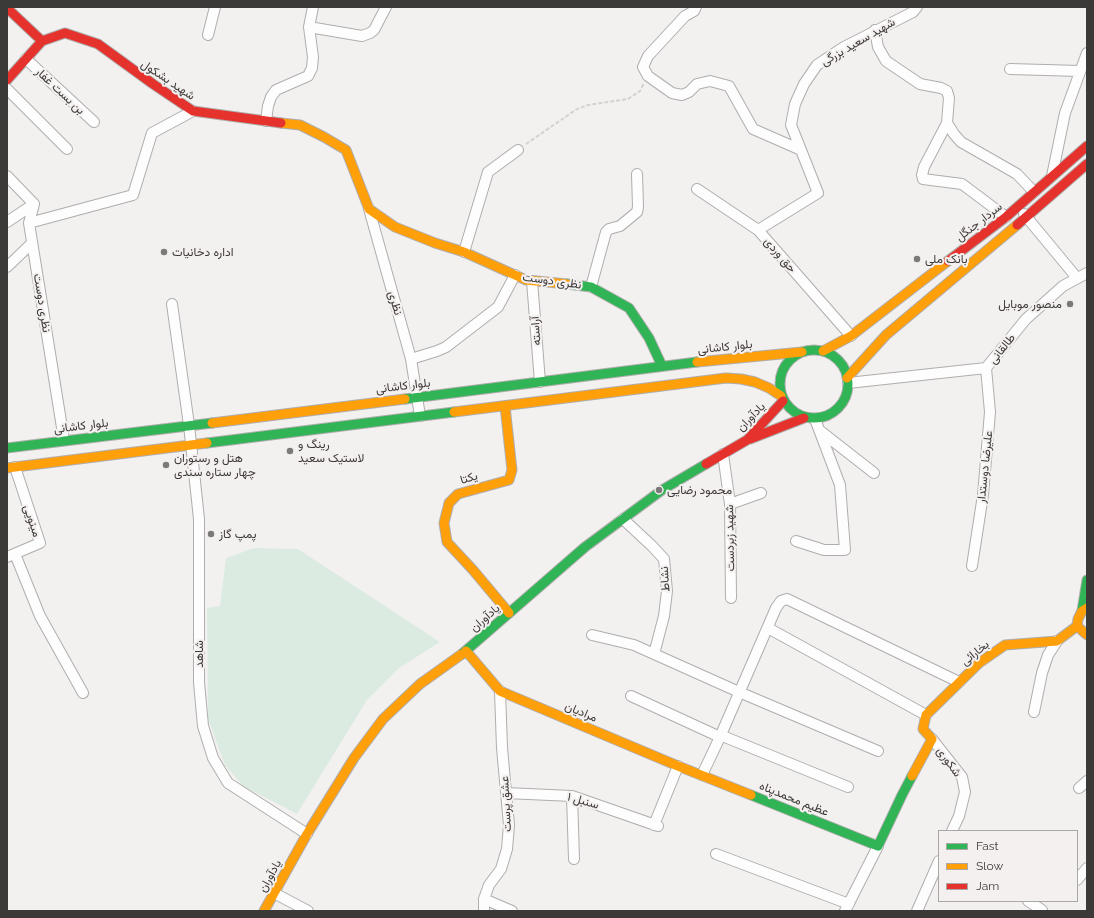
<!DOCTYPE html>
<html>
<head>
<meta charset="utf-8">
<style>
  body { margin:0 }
  #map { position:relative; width:1094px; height:918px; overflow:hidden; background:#f3f1f0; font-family:Raleway,sans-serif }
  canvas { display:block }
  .frame { position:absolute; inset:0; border:8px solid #3c3a39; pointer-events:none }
  .legend { position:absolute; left:938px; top:830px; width:140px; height:72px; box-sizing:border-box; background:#f4f0ef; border:1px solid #aaa7a6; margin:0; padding:5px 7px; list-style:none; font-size:12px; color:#3c3a39 }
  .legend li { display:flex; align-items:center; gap:8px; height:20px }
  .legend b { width:20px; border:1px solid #aaa7a6 }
</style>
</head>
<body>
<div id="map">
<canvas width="1094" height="918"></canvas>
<div class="frame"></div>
<ul class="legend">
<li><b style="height:5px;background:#30b455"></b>Fast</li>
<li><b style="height:5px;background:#ff9f0a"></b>Slow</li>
<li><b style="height:5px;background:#e5322d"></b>Jam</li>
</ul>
</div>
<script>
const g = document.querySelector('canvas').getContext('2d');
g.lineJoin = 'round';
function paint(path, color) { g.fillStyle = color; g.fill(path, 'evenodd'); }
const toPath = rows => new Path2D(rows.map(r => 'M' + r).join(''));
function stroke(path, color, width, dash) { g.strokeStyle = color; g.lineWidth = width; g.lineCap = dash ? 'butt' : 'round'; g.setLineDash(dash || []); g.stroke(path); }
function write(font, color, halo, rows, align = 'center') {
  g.font = font + ' Raleway,Vazirmatn,sans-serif'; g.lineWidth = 4; g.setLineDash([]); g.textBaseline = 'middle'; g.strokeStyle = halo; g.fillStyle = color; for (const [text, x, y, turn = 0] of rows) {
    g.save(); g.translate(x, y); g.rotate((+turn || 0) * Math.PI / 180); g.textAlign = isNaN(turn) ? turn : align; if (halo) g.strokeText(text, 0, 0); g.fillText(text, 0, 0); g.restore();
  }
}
paint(toPath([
  [254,548,298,549,440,642,399,668,367,700,297,814,243,786,225,765,208,719,207,608,220,606,226,558]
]), '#dcebe2');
const street = toPath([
  [696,7,694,11,685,16,648,56,643,67,648,76,672,93,682,95,689,92,697,84,710,81,729,86,753,129,801,150,818,193,758,230],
  [309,27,362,36,370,33,374,30,386,7],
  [875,30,878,47,886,61,920,84,941,88,947,91,949,98,947,123,954,134,961,142,1017,174,1034,192],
  [208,35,215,7],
  [26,59,94,122],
  [1010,69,1080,71],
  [7,89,67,149],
  [266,121,268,106,271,97,276,90,308,76,312,68,313,57,309,27,313,7],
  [947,123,924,167,922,175,923,179,962,184,1006,217],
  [801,150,791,125,795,104,804,84,817,65,844,47,913,12,917,7],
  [7,176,34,204,29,223,64,440],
  [1052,176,1065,113,1087,53],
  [697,189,758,230,851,336],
  [369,209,411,359,420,416],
  [1024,214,1077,278],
  [7,222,34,204],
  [29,223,133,195,152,133,193,111],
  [464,252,488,172,518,150],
  [7,267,32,243],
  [532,281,540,382],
  [591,287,606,232,609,229,620,226,637,212,638,207,637,174],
  [172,304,189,425,199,519,199,682,203,726,213,758,228,783,307,834],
  [411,359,437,351,446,347,498,307,515,275],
  [848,383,986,368,1026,319,1063,286,1087,273],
  [819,430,874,473],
  [723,454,730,504,731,598],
  [730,504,761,493],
  [623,519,652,546,664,559,667,591,664,616,654,654],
  [796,541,824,550,845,550,840,485,815,419],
  [15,554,40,616,83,693],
  [7,557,40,543,15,467],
  [972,566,983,495,990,412,986,368],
  [768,628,926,715],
  [592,635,634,645,739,692,878,751],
  [631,696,720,737],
  [1034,712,1042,673,1048,655,1057,641],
  [720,735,848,787],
  [932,739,962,777,965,792,959,816,952,831],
  [702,775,720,737,776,608,781,601,787,599,959,682],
  [1079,788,1087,781],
  [506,793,572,796,658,826],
  [572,796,574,859],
  [654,825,678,766],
  [716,854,849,904],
  [1077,880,1087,868],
  [274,893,308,911],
  [484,899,512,911],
  [1028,901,1042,910],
  [484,911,484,899,489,885,501,869,507,849,509,825,502,748,500,691],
  [845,911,878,846],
  [917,911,939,861]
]);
const fast = toPath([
  [567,284,591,287,629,308,649,338,662,366],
  '780 384a34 34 0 1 1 68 0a34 34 0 1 1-68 0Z',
  [405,399,697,362],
  [207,443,454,412],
  [7,448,212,423],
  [1082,611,1087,580],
  [462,654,585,547,662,490,706,464],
  [751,795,878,846,902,795,912,776]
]);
const slow = toPath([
  [281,123,300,125,324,137,346,150,369,209,395,227,435,243,464,252,526,280,567,284],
  [823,351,851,336,948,261],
  [697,362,802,352],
  [847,378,886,335,1017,225],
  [505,406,512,470,509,480,458,494,449,503,444,523,447,542,473,570,509,613],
  [454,412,726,378,741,379,755,382,769,388,781,396],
  [212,423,405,399],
  [7,468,207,443],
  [1087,608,1082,611,1078,619,1077,626,1087,635],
  [466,651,500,691,678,766,751,795],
  [912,776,932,739,923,729,926,715,979,663,1005,645,1057,641,1077,626],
  [264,911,307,834,354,758,383,719,420,684,462,654]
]);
const jam = toPath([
  [7,8,42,41],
  [7,80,42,41,65,33,98,44,153,84,193,111,281,123],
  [1017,225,1087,164],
  [948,261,1006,217,1087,146],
  [750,439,804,418],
  [706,464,747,440,783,401]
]);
stroke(street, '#afadad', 12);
stroke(fast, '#afadad', 11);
stroke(slow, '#afadad', 11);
stroke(jam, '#afadad', 11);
stroke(toPath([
  [526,144,577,109,588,105,628,99,640,91,644,83]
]), '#d2d2d1', 2, [4, 2]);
stroke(street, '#fdfdfd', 10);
stroke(fast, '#30b455', 9);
stroke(slow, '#ff9f0a', 9);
stroke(jam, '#e5322d', 9);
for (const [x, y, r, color] of [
  [164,252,4,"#7c7a79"],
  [917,259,4,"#7c7a79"],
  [1070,304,4,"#7c7a79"],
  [290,451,4,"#7c7a79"],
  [166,465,4,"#7c7a79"],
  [659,490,4,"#7c7a79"],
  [211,534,4,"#7c7a79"]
]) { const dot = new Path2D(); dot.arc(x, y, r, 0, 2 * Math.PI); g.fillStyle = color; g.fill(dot); stroke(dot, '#f4f0ef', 1.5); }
write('12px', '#3c3a39', '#f4f0ef', [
  ["شهید سعید بزرگی",858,42,-30],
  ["شهید بشکول",168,80,34],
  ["بن بست غفار",60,91,43],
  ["سردار جنگل",979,222,-38],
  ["حق وردی",780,255,49],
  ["نظری دوست",552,281,8],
  ["نظری دوست",42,303,81],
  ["نظری",395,303,74],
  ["آراسته",536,331,-94],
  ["بلوار کاشانی",725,347,-6],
  ["طالقانی",1002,349,-51],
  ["بلوار کاشانی",403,386,-7],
  ["یادآوران",751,417,-46],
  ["بلوار کاشانی",81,426,-7],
  ["علیرضا دوستدار",985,467,-84],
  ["یکتا",469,478,-16],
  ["مینویی",32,521,72],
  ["شهید زبردست",730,538,-91],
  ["نشاط",665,579,-94],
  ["یادآوران",485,618,-41],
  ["بخارائی",975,653,-39],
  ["شاهد",199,654,-90],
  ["مرادیان",581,712,23],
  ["شکوری",949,762,54],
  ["عظیم محمدپناه",794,799,22],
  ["سنبل ۱",583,801,16],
  ["عشق پرست",506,804,-93],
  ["یادآوران",270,876,-61]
]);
write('12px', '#3c3a39', '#f4f0ef', [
  ["اداره دخانیات",172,252],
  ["بانک ملی",925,259],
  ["منصور موبایل",1062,304,"right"],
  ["رینگ و",298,444],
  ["لاستیک سعید",298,458],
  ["هتل و رستوران",174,458],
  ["چهار ستاره سندی",174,472],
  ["محمود رضایی",667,490],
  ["پمپ گاز",219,534]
], 'left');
</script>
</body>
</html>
